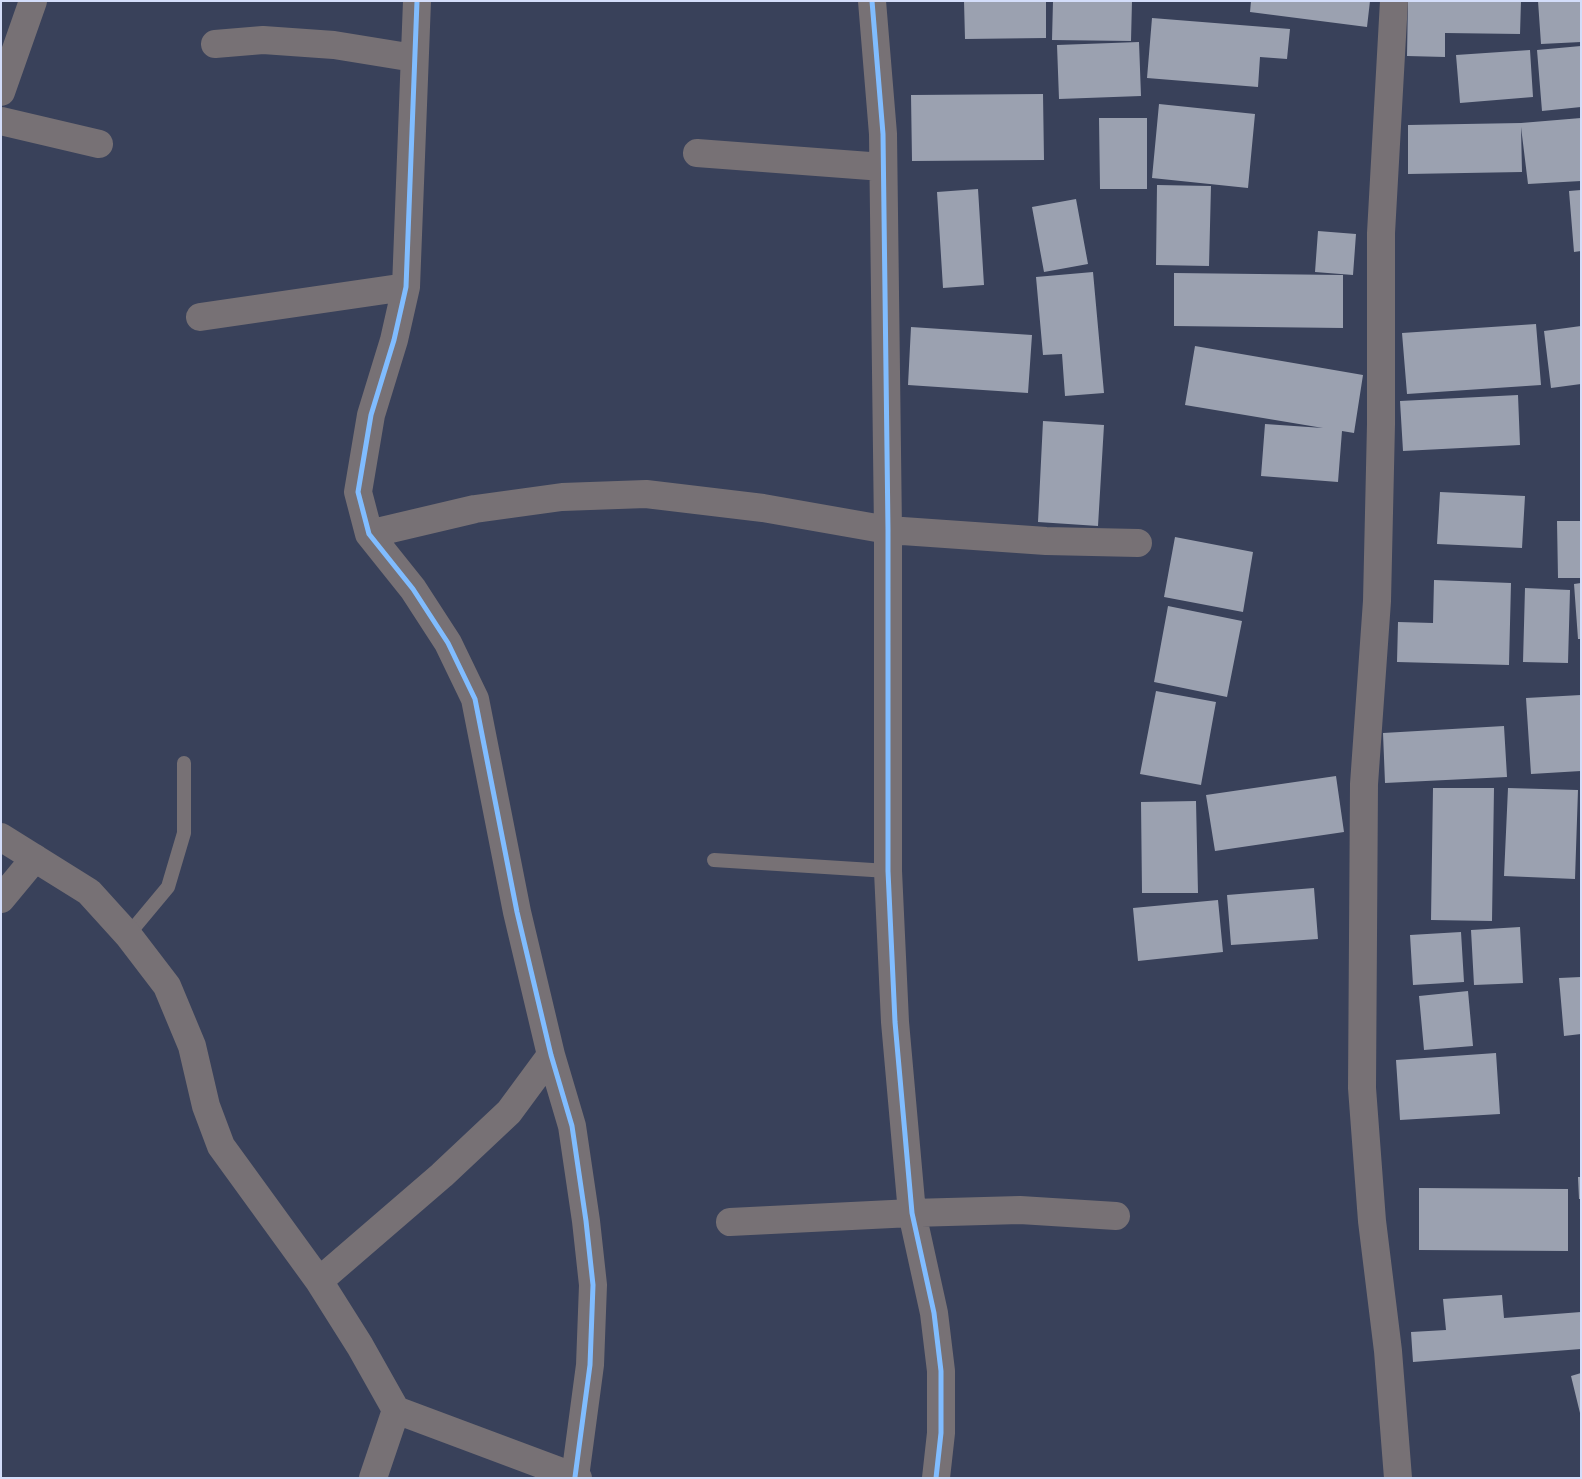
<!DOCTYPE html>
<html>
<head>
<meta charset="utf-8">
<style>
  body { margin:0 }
  #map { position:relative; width:1582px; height:1479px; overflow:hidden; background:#39415a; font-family:Cabin,sans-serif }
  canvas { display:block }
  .frame { position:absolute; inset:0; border:2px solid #d3ddfa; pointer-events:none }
</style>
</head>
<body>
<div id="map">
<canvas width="1582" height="1479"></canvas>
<div class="frame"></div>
</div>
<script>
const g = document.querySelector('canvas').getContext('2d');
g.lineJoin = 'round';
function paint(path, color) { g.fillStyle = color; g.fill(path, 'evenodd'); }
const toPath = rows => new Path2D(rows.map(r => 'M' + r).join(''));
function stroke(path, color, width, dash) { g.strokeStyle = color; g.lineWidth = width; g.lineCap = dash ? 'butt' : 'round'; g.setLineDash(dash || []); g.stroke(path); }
paint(toPath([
  [964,1,1046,1,1046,38,965,39],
  [1053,1,1132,1,1131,41,1052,40],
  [1251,1,1370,1,1367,27,1250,12],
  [1408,1,1521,1,1520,34,1445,33,1445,57,1407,56],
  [1538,1,1581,1,1581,42,1541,44],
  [1152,18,1290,29,1287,59,1260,57,1258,87,1147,78],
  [1139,42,1141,96,1059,99,1057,45],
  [1581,46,1581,107,1542,111,1537,50],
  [1530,50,1533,97,1460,103,1456,55],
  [1043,94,1044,160,912,161,911,95],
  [1159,104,1255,114,1248,188,1152,178],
  [1099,118,1147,118,1147,189,1100,189],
  [1581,118,1581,181,1528,184,1521,127,1522,172,1408,174,1408,125,1521,123],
  [1157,185,1211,186,1209,266,1156,265],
  [978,189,984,285,943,288,937,192],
  [1581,190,1581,251,1574,252,1569,191],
  [1076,199,1088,264,1044,272,1032,207],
  [1318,231,1356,234,1353,275,1315,272],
  [1093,272,1104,393,1065,396,1062,354,1043,355,1036,277],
  [1174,273,1343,275,1343,328,1174,326],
  [1536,324,1541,385,1407,394,1402,333],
  [1581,326,1581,384,1551,388,1544,331],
  [911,327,1032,335,1028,393,908,385],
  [1195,346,1363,375,1354,433,1342,431,1338,482,1261,476,1265,424,1323,428,1185,405],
  [1518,395,1520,445,1403,451,1400,401],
  [1043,421,1104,425,1098,526,1038,522],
  [1440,492,1525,496,1522,548,1437,544],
  [1557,521,1581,521,1581,578,1558,578],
  [1175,537,1253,552,1243,612,1164,597],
  [1434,580,1511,583,1509,665,1397,662,1398,622,1433,623],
  [1581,583,1581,639,1578,639,1574,584],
  [1525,588,1570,590,1568,663,1523,662],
  [1168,606,1242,621,1227,697,1154,682],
  [1156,691,1216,702,1201,785,1140,774],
  [1581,695,1581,771,1531,774,1526,698],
  [1504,726,1507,777,1385,783,1383,733],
  [1336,776,1344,832,1215,851,1206,795],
  [1433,788,1494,788,1492,921,1431,920],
  [1508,788,1578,790,1575,879,1504,876],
  [1196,801,1198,893,1142,893,1141,802],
  [1314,888,1318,939,1231,945,1227,895],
  [1218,900,1223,952,1138,961,1133,908],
  [1520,927,1523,983,1474,985,1471,930],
  [1461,932,1464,982,1413,985,1410,935],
  [1581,977,1581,1034,1564,1036,1559,978],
  [1468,991,1473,1046,1424,1050,1419,996],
  [1496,1053,1500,1114,1400,1120,1396,1060],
  [1578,1177,1581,1177,1581,1199,1579,1199],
  [1419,1188,1568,1189,1568,1251,1419,1250],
  [1502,1295,1504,1318,1581,1312,1581,1349,1413,1362,1411,1332,1446,1330,1443,1299],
  [1581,1373,1581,1413,1580,1413,1571,1376]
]), '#9ba1b0');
stroke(toPath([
  [714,860,888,871],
  [128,935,168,887,184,833,184,763]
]), '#777175', 14);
stroke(toPath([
  [417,1,406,287,394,340,371,415,358,492,369,534,413,589,448,643,475,699,517,912,551,1055,572,1126,586,1221,593,1285,590,1365,575,1477],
  [872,1,883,134,888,530,888,871,895,1022,912,1213,934,1313,941,1371,941,1433,936,1478],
  [1394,1,1381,233,1381,424,1377,601,1364,784,1362,1088,1372,1221,1388,1351,1398,1478],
  [215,44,263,40,334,45,414,58],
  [1,92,33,1],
  [1,121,99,144],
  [697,153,883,167],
  [200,317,406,287],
  [369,534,475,509,562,497,646,494,763,508,888,530,1046,541,1138,543],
  [1,837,89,892,128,935,167,986,192,1046,206,1106,221,1146,319,1281,360,1346,396,1410,373,1478],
  [1,899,35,858],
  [730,1222,912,1213,1020,1210,1116,1216],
  [319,1281,442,1175,509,1112,551,1055],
  [396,1410,578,1478]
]), '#777175', 28);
stroke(toPath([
  [417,1,406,287,394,340,371,415,358,492,369,534,413,589,448,643,475,699,517,912,551,1055,572,1126,586,1221,593,1285,590,1365,575,1477],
  [872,1,883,134,888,530,888,871,895,1022,912,1213,934,1313,941,1371,941,1433,936,1478]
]), '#80bcff', 5);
</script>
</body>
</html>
